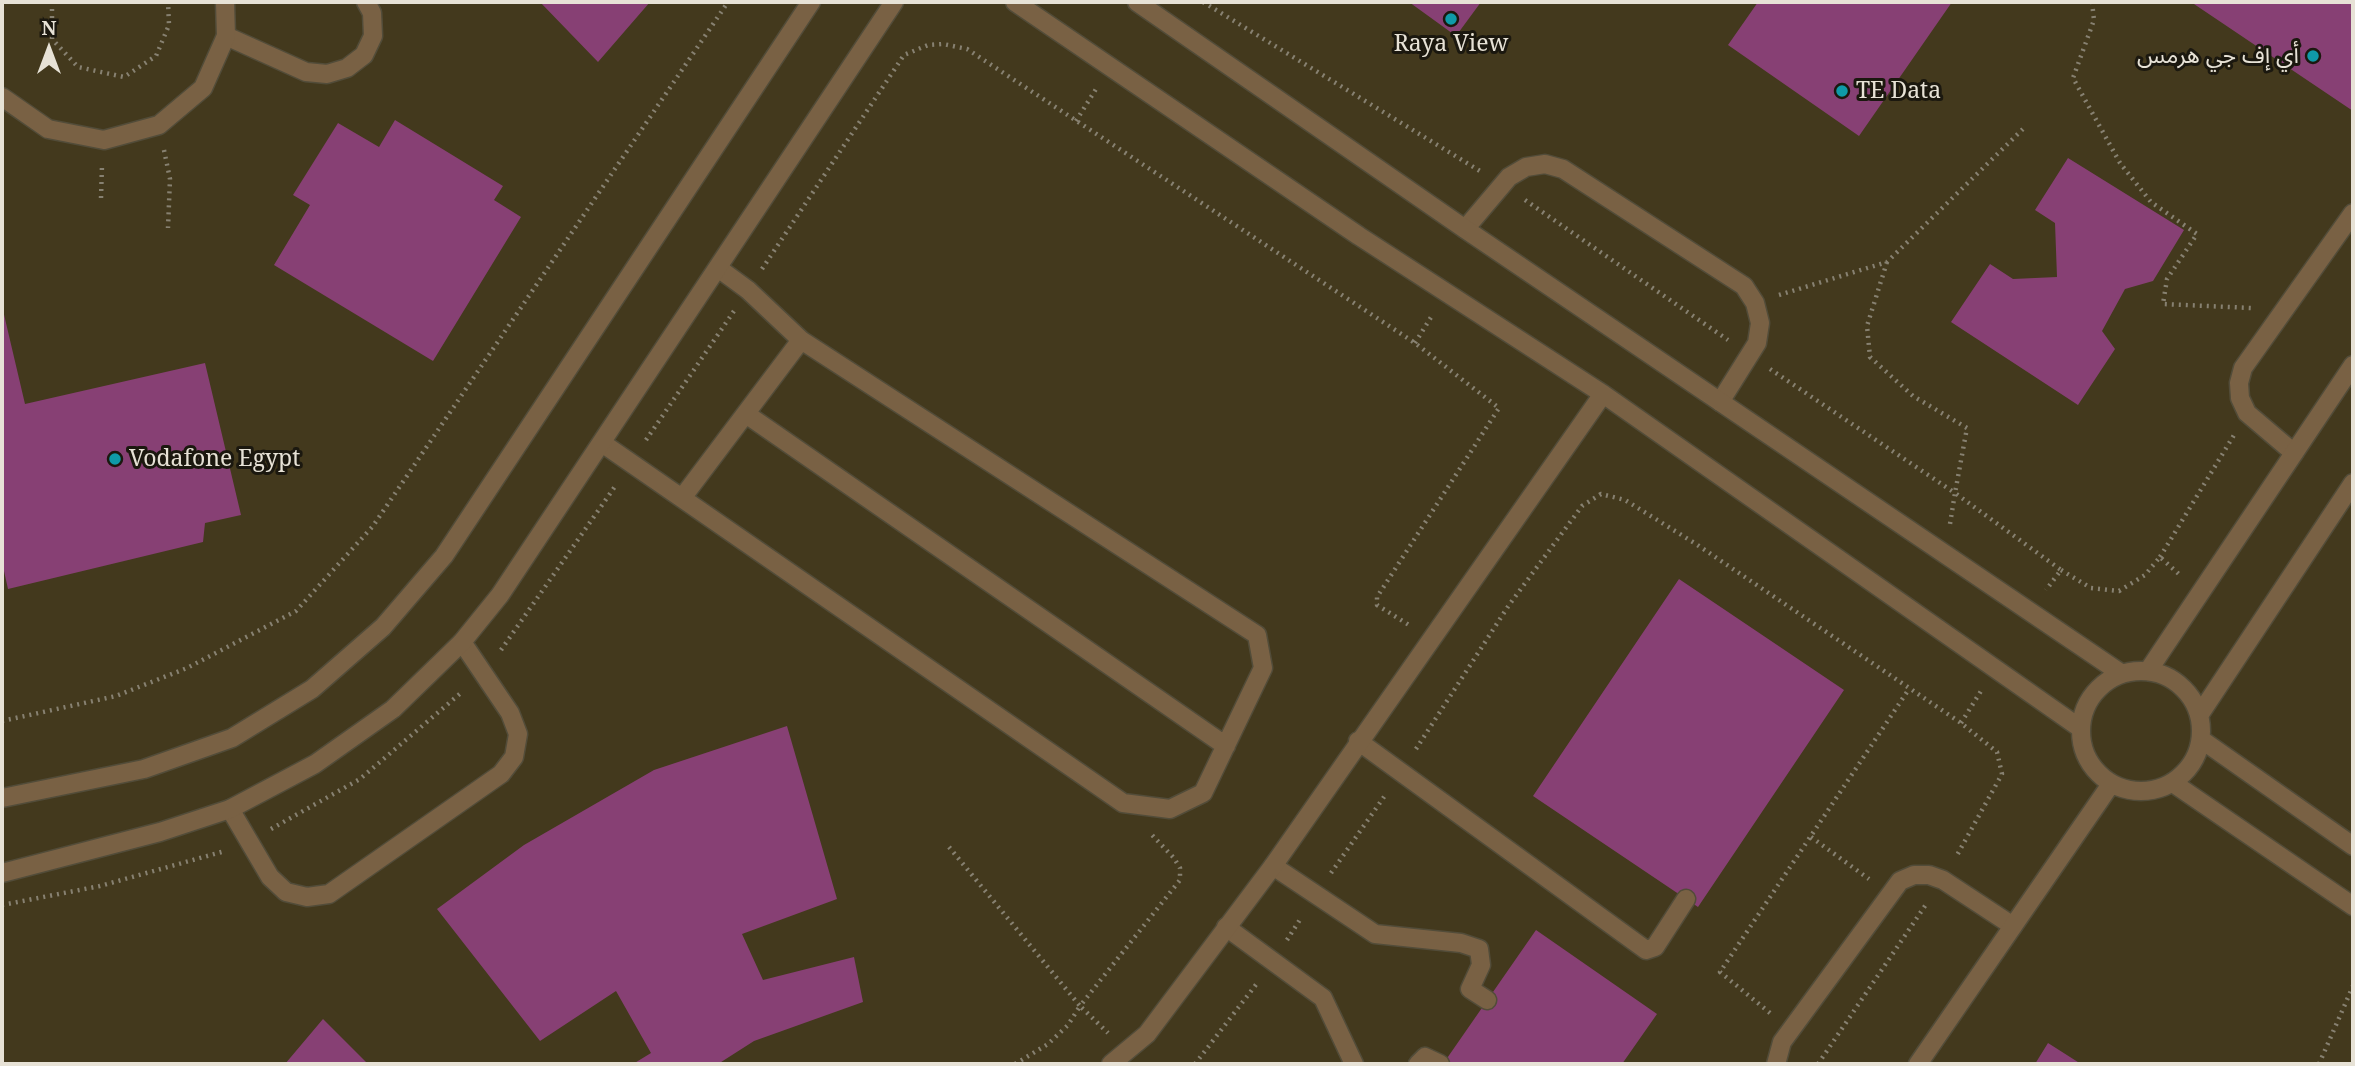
<!DOCTYPE html>
<html>
<head>
<meta charset="utf-8">
<style>
  body { margin:0 }
  #map { position:relative; width:2355px; height:1066px; overflow:hidden; background:#362f1b; font-family:"Noto Serif",serif }
  canvas { display:block }
  .frame { position:absolute; inset:0; border:4px solid #e7e2d6; pointer-events:none }
  .north { position:absolute; left:14px; top:14px; width:70px; height:70px; -webkit-text-stroke:5px #1b180f; paint-order:stroke; rotate:0deg; font-size:19px; font-weight:700; line-height:28px; text-align:center; color:#e7e2d6 }
  .north::after { content:''; display:block; margin:auto; width:24px; height:32px; background:#e7e2d6; clip-path:polygon(50% 0,100% 100%,50% 72%,0 100%) }
</style>
</head>
<body>
<div id="map">
<canvas width="2355" height="1066"></canvas>
<div class="frame"></div>
<div class="north">N</div>
</div>
<script>
const g = document.querySelector('canvas').getContext('2d');
g.lineJoin = 'round';
function paint(path, color) { g.fillStyle = color; g.fill(path, 'evenodd'); }
const toPath = rows => new Path2D(rows.map(r => 'M' + r).join(''));
function stroke(path, color, width, dash) { g.strokeStyle = color; g.lineWidth = width; g.lineCap = dash ? 'butt' : 'round'; g.setLineDash(dash || []); g.stroke(path); }
function write(font, color, halo, rows, align = 'center') {
  g.font = font + ' "Noto Serif","Noto Sans Arabic",serif'; g.lineWidth = 6; g.setLineDash([]); g.textBaseline = 'middle'; g.strokeStyle = halo; g.fillStyle = color; for (const [text, x, y, turn = 0] of rows) {
    g.save(); g.translate(x, y); g.rotate((+turn || 0) * Math.PI / 180); g.textAlign = isNaN(turn) ? turn : align; if (halo) g.strokeText(text, 0, 0); g.fillText(text, 0, 0); g.restore();
  }
}
paint(toPath([
  [2,2,2353,2,2353,1064,2,1064]
]), '#43391d');
paint(toPath([
  [540,2,650,2,598,62],
  [1409,2,1481,2,1456,36],
  [1758,2,1952,2,1859,136,1728,45],
  [2191,2,2353,2,2353,111],
  [395,120,503,186,494,200,521,217,433,361,274,265,310,205,293,195,338,123,379,147],
  [2068,158,2184,230,2153,281,2125,289,2102,331,2115,349,2078,405,1951,322,1990,264,2013,279,2057,277,2055,223,2035,210],
  [2,306,25,404,205,363,241,515,205,523,203,542,8,589,2,562],
  [1679,579,1844,690,1698,907,1533,796],
  [787,726,837,899,742,934,763,980,854,957,863,1002,754,1041,718,1064,633,1064,651,1053,616,991,540,1041,437,909,524,845,654,770],
  [1536,930,1657,1014,1622,1064,1443,1064],
  [323,1019,368,1064,285,1064],
  [2048,1043,2081,1064,2035,1064]
]), '#874074');
const lane = toPath([
  [226,36,306,72,327,74,347,68,364,55,373,36,372,13,366,2],
  [1465,229,1509,177,1526,167,1545,164,1563,169,1744,286,1755,303,1760,323,1757,343,1720,402],
  [746,414,1226,746],
  [602,443,1123,803,1170,809,1203,793,1263,668,1257,635,801,340,748,290,718,268],
  [2294,453,2247,413,2240,398,2239,383,2243,368,2353,213],
  [682,498,801,340],
  [1358,741,1646,950,1655,947,1686,899],
  [230,809,270,877,286,892,307,897,329,894,501,774,514,757,518,734,510,713,462,642],
  [1273,866,1375,934,1461,943,1479,949,1481,965,1470,989,1487,1000],
  [1226,927,1323,998,1354,1064],
  [1418,1064,1425,1057,1440,1064],
  [1776,1064,1782,1042,1900,881,1914,875,1929,875,1943,880,2013,926]
]);
const street = toPath([
  [1015,2,1359,236,1603,394,2080,728],
  [1137,2,1465,229,2122,674],
  [2,97,48,129,104,140,159,125,203,88,226,36,225,2],
  '2081 731a60 60 0 1 1 120 0a60 60 0 1 1-120 0Z',
  [2148,671,2353,365],
  [2200,714,2353,483],
  [2202,740,2353,846],
  [2173,783,2353,906],
  [2,798,144,769,232,738,312,689,383,627,444,556,811,2],
  [2,873,160,832,230,809,315,764,393,709,462,642,500,595,894,2],
  [1111,1064,1147,1034,1273,866,1603,394],
  [1918,1064,2111,784]
]);
stroke(lane, '#524c39', 21);
stroke(street, '#524c39', 21);
stroke(toPath([
  [52,2,52,39,78,67,124,77,156,56,169,25,168,2],
  [1203,2,1480,171],
  [2092,2,2094,20,2073,78,2120,163,2151,202,2197,234,2167,279,2163,304,2251,308],
  [1076,121,1096,89],
  [164,150,170,179,168,228],
  [101,198,102,165],
  [1525,200,1728,340],
  [1887,262,1867,326,1870,357,1913,396,1967,428,1955,493,2061,570,2046,590],
  [762,269,904,55,928,45,943,44,967,49,1415,343,1499,408,1377,597,1377,605,1409,625],
  [1779,295,1887,262,2025,127],
  [1415,343,1433,314],
  [1770,369,1955,493,1950,524],
  [646,440,734,311],
  [2160,557,2234,435],
  [2061,570,2091,588,2119,591,2145,575,2160,557,2181,576],
  [501,650,616,485],
  [2,721,116,696,187,668,296,611,373,526,728,2],
  [1961,723,1981,691],
  [1416,749,1509,605,1582,506,1601,494,1625,500,1696,544,1961,723,1997,752,2002,774,1956,857],
  [271,829,360,779,462,692],
  [1811,837,1869,879],
  [949,847,1080,1006,1180,880,1180,868,1174,858,1152,835],
  [1331,873,1386,794],
  [2,905,100,886,225,851],
  [1287,940,1301,918],
  [1770,1013,1720,972,1909,689],
  [1015,1064,1048,1044,1068,1025,1080,1006,1108,1033],
  [1195,1064,1258,982],
  [1818,1064,1927,903],
  [2319,1064,2353,986],
  [2352,1064,2353,1063]
]), '#878171', 4.5, [2, 5]);
stroke(lane, '#796144', 18);
stroke(street, '#796144', 18);
for (const [x, y, r, color] of [
  [1451,19,7,"#0f9aa8"],
  [2313,56,7,"#0f9aa8"],
  [1842,91,7,"#0f9aa8"],
  [115,459,7,"#0f9aa8"]
]) { const dot = new Path2D(); dot.arc(x, y, r, 0, 2 * Math.PI); g.fillStyle = color; g.fill(dot); stroke(dot, '#1b180f', 2.5); }
write('23px', '#e7e2d6', '#1b180f', [
  ["Raya View",1451,44,"center"],
  ["أي إف جي هرمس",2299,56,"right"],
  ["TE Data",1856,91],
  ["Vodafone Egypt",129,459]
], 'left');
</script>
</body>
</html>
